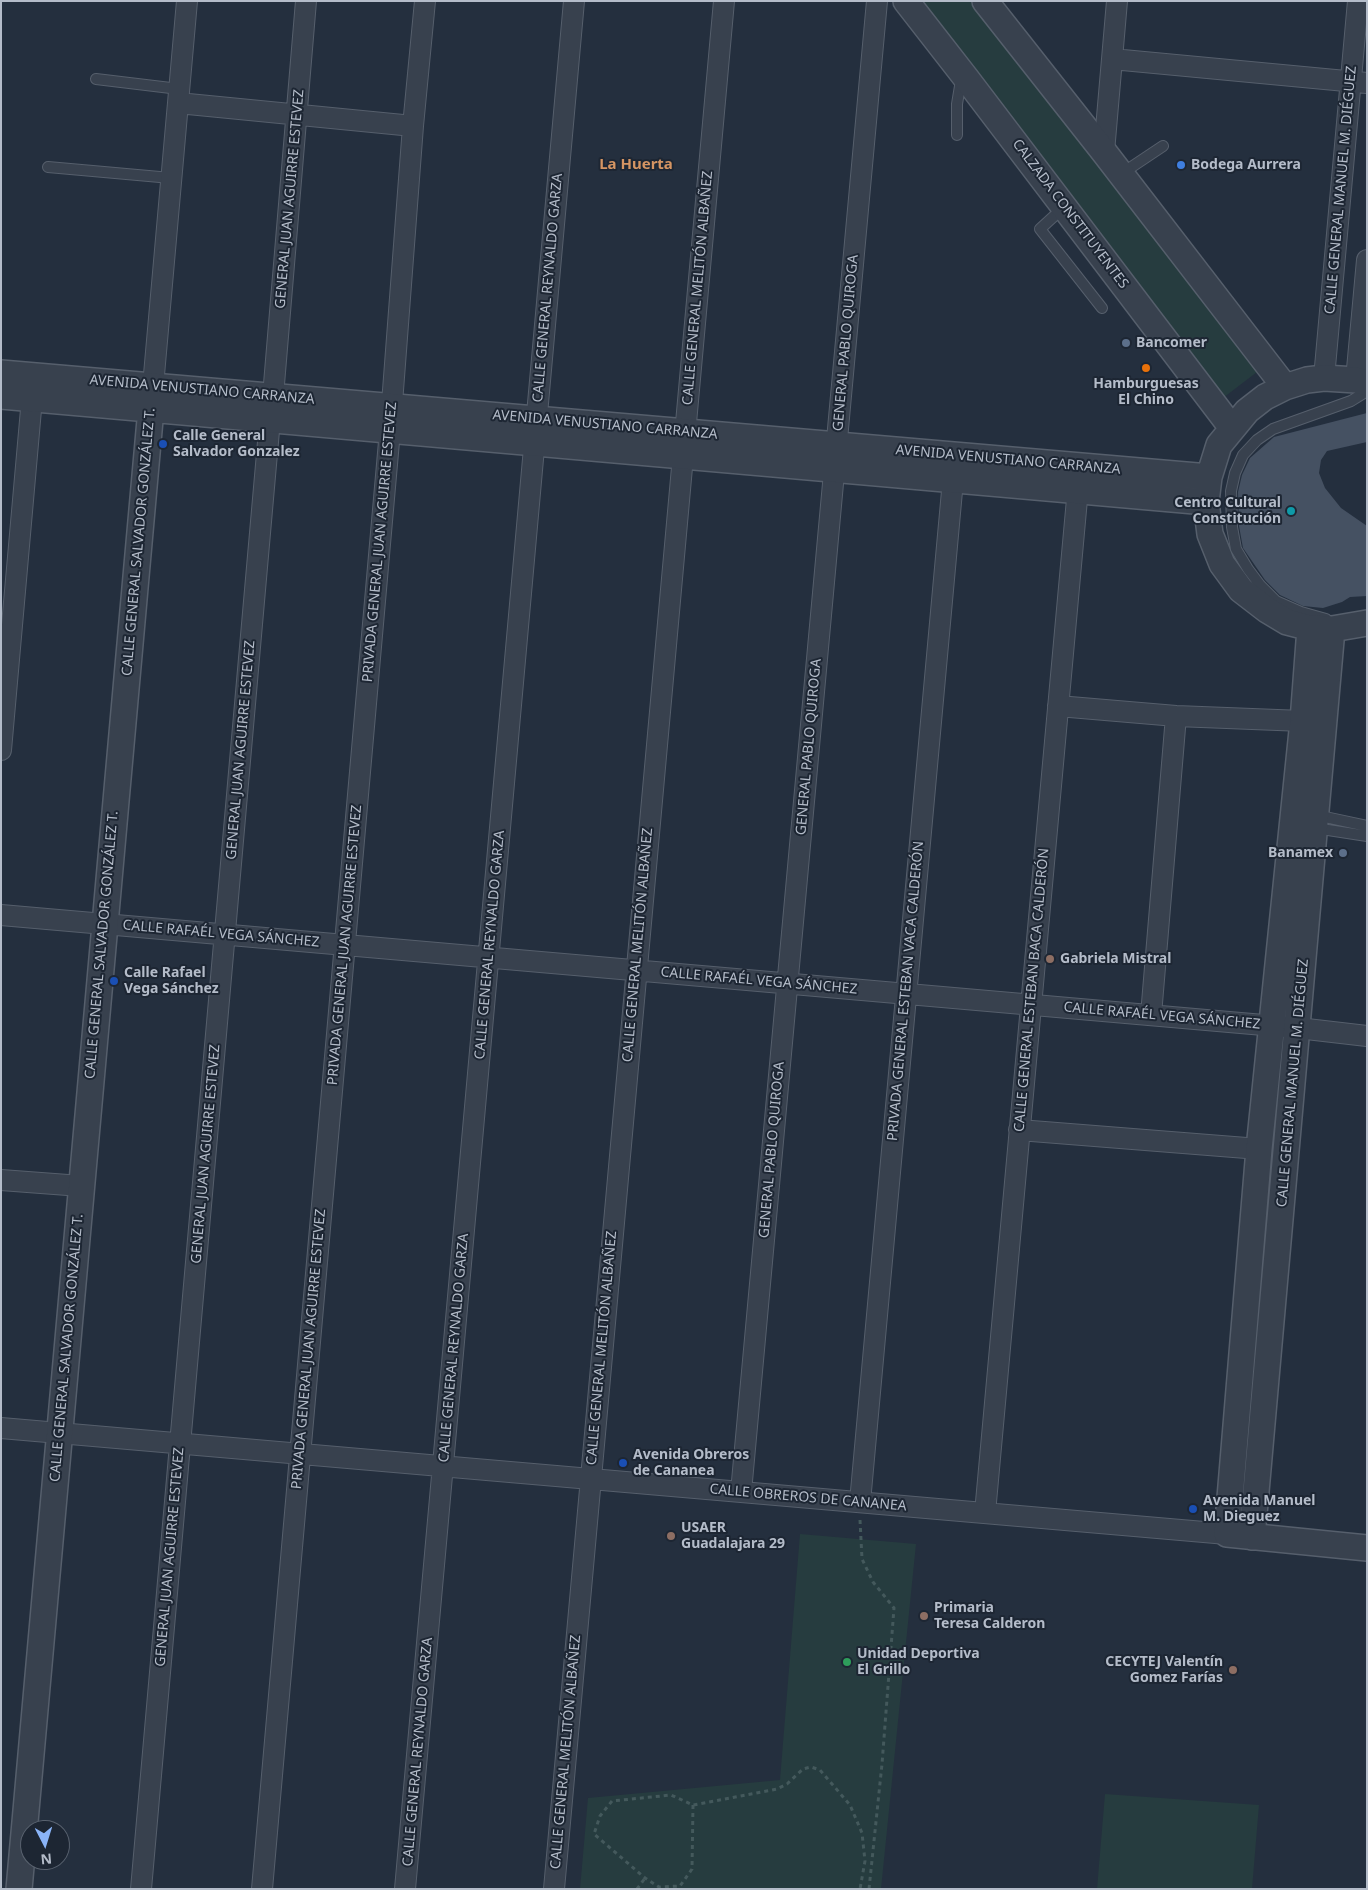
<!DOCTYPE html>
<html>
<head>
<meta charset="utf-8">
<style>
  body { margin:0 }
  #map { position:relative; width:1368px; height:1890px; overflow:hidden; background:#242f3e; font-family:"Noto Sans",sans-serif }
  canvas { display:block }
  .frame { position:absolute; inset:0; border:2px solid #b4bcc9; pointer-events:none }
  .north { position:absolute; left:20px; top:1820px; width:50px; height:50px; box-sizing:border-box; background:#1d2633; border:1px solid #59626f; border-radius:50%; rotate:175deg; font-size:14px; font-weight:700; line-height:20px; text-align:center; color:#b4bcc9 }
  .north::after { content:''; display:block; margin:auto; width:18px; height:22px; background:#8ab4f8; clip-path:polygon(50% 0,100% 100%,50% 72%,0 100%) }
</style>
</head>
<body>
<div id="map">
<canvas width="1368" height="1890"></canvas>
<div class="frame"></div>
<div class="north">N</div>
</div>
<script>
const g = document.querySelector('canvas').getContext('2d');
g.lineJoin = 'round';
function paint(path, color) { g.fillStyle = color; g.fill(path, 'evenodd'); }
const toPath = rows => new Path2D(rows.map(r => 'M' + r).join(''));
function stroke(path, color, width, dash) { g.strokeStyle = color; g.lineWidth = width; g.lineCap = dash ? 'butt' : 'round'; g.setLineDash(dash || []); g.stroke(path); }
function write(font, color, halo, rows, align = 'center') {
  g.font = font + ' "Noto Sans",sans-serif'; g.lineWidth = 4; g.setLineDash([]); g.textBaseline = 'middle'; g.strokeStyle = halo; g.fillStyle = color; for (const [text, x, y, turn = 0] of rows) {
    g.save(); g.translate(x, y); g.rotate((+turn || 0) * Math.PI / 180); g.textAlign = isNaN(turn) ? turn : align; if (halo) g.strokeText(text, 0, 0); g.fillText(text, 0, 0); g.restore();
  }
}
paint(toPath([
  [919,1,972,1,1257,372,1223,398],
  [800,1534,916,1544,881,1889,580,1889,588,1798,780,1780],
  [1105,1794,1259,1805,1252,1889,1097,1889]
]), '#263c3f');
paint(toPath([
  [1367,413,1367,442,1327,451,1321,460,1319,473,1325,488,1341,508,1367,526,1367,596,1350,597,1342,602,1323,608,1303,606,1280,595,1265,580,1243,548,1239,526,1238,492,1242,475,1250,458,1274,437]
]), '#455162');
const service = toPath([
  [96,79,179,89],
  [957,135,957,104,960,86,966,78],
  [48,167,171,178],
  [1121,174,1163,146],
  [1064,207,1040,229,1102,308],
  [1326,619,1301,612,1276,601,1260,585,1248,569,1236,549,1232,527,1231,491,1235,473,1243,455,1257,440,1273,429,1351,401,1367,391],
  [1316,815,1367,826],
  [1315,828,1367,836]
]);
const minor = toPath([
  [1112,59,1367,83],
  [178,103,413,126],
  [1104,152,1117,1],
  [1324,378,1358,1],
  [1356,380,1367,260],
  [153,386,187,1],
  [273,396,306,1],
  [1058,706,1176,716,1303,721],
  [1,750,32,398],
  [1,915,1298,1028,1367,1036],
  [1151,1015,1176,716],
  [1019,1130,1259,1149],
  [1,1180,81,1186],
  [1,1428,1227,1534],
  [741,1492,877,1],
  [860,1502,953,480],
  [985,1513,1079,477],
  [141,1889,270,419],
  [262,1889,390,430,413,126,425,1],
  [405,1889,574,1],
  [554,1889,724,1]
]);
const tertiary = toPath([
  [906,1,966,78,1232,428],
  [985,1,1104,152,1285,387],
  [1,373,1209,477],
  [1367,383,1356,380,1324,378,1307,380,1285,387,1265,397,1247,411,1219,445,1209,477,1206,502,1210,534,1222,564,1241,590,1267,610,1287,622,1310,628,1332,629,1367,623],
  [1,396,1206,502],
  [1310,628,1303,721,1259,1149,1227,1534,1367,1548],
  [1252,1537,1332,629],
  [19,1889,153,386]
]);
stroke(service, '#565f6c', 12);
stroke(minor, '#565f6c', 22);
stroke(tertiary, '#565f6c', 28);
stroke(toPath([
  [860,1520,862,1559,873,1582,894,1608,882,1764,869,1889],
  [693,1805,692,1869,680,1886,659,1887,645,1878,594,1834,600,1816,612,1801,671,1795,693,1805,777,1789,787,1784,803,1769,811,1767,820,1770,850,1805,862,1833,865,1861,860,1889],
  [637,1889,645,1878]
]), '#44595c', 3, [4, 4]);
stroke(service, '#38414e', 10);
stroke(minor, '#38414e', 20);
stroke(tertiary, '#38414e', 25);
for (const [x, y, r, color] of [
  [1181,165,5,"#3f7fe0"],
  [1126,343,5,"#5c6f8a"],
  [1146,368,5,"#e8710a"],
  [163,444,5,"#1a4fb4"],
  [1291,511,5,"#0f9aa8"],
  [1343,853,5,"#5c6f8a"],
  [1050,959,5,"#8d6e63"],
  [114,981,5,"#1a4fb4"],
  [623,1463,5,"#1a4fb4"],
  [1193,1509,5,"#1a4fb4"],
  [671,1536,5,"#8d6e63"],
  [924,1616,5,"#8d6e63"],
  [847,1662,5,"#2e9e5b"],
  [1233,1670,5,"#8d6e63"]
]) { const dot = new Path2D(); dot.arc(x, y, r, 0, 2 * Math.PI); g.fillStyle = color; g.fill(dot); stroke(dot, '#1d2633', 2); }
write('bold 14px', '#b4bcc9', '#1d2633', [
  ["Bodega Aurrera",1191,165],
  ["Bancomer",1136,343],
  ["Hamburguesas",1146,384,"center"],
  ["El Chino",1146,400,"center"],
  ["Calle General",173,436],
  ["Salvador Gonzalez",173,452],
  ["Centro Cultural",1281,503,"right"],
  ["Constitución",1281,519,"right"],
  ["Banamex",1333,853,"right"],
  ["Gabriela Mistral",1060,959],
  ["Calle Rafael",124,973],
  ["Vega Sánchez",124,989],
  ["Avenida Obreros",633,1455],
  ["de Cananea",633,1471],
  ["Avenida Manuel",1203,1501],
  ["M. Dieguez",1203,1517],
  ["USAER",681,1528],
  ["Guadalajara 29",681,1544],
  ["Primaria",934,1608],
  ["Teresa Calderon",934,1624],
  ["Unidad Deportiva",857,1654],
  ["El Grillo",857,1670],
  ["CECYTEJ Valentín",1223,1662,"right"],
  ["Gomez Farías",1223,1678,"right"]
], 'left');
write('14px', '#b4bcc9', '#1d2633', [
  ["CALLE GENERAL MANUEL M. DIÉGUEZ",1341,190,-85],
  ["GENERAL JUAN AGUIRRE ESTEVEZ",290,199,-85],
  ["CALZADA CONSTITUYENTES",1070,214,53],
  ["CALLE GENERAL REYNALDO GARZA",548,288,-85],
  ["CALLE GENERAL MELITÓN ALBAÑEZ",698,288,-85],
  ["GENERAL PABLO QUIROGA",846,343,-85],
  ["AVENIDA VENUSTIANO CARRANZA",202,390,5],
  ["AVENIDA VENUSTIANO CARRANZA",605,425,5],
  ["AVENIDA VENUSTIANO CARRANZA",1008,460,5],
  ["CALLE GENERAL SALVADOR GONZÁLEZ T.",139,542,-85],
  ["PRIVADA GENERAL JUAN AGUIRRE ESTEVEZ",380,542,-85],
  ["GENERAL PABLO QUIROGA",809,747,-85],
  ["GENERAL JUAN AGUIRRE ESTEVEZ",241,750,-85],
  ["CALLE RAFAÉL VEGA SÁNCHEZ",221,934,5],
  ["CALLE GENERAL SALVADOR GONZÁLEZ T.",102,945,-85],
  ["PRIVADA GENERAL JUAN AGUIRRE ESTEVEZ",345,945,-85],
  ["CALLE GENERAL REYNALDO GARZA",490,945,-85],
  ["CALLE GENERAL MELITÓN ALBAÑEZ",638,945,-85],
  ["CALLE RAFAÉL VEGA SÁNCHEZ",759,981,5],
  ["CALLE GENERAL ESTEBAN BACA CALDERÓN",1032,990,-85],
  ["PRIVADA GENERAL ESTEBAN VACA CALDERÓN",906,991,-85],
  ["CALLE RAFAÉL VEGA SÁNCHEZ",1162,1016,5],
  ["CALLE GENERAL MANUEL M. DIÉGUEZ",1293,1083,-85],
  ["GENERAL PABLO QUIROGA",772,1150,-85],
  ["GENERAL JUAN AGUIRRE ESTEVEZ",206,1154,-85],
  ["CALLE GENERAL SALVADOR GONZÁLEZ T.",67,1348,-85],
  ["CALLE GENERAL REYNALDO GARZA",454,1348,-85],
  ["CALLE GENERAL MELITÓN ALBAÑEZ",602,1348,-85],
  ["PRIVADA GENERAL JUAN AGUIRRE ESTEVEZ",309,1349,-85],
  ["CALLE OBREROS DE CANANEA",808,1498,5],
  ["GENERAL JUAN AGUIRRE ESTEVEZ",170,1557,-85],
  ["CALLE GENERAL REYNALDO GARZA",418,1752,-85],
  ["CALLE GENERAL MELITÓN ALBAÑEZ",566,1752,-85]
]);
write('bold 15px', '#d59563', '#1d2633', [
  ["La Huerta",636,165]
]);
</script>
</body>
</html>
